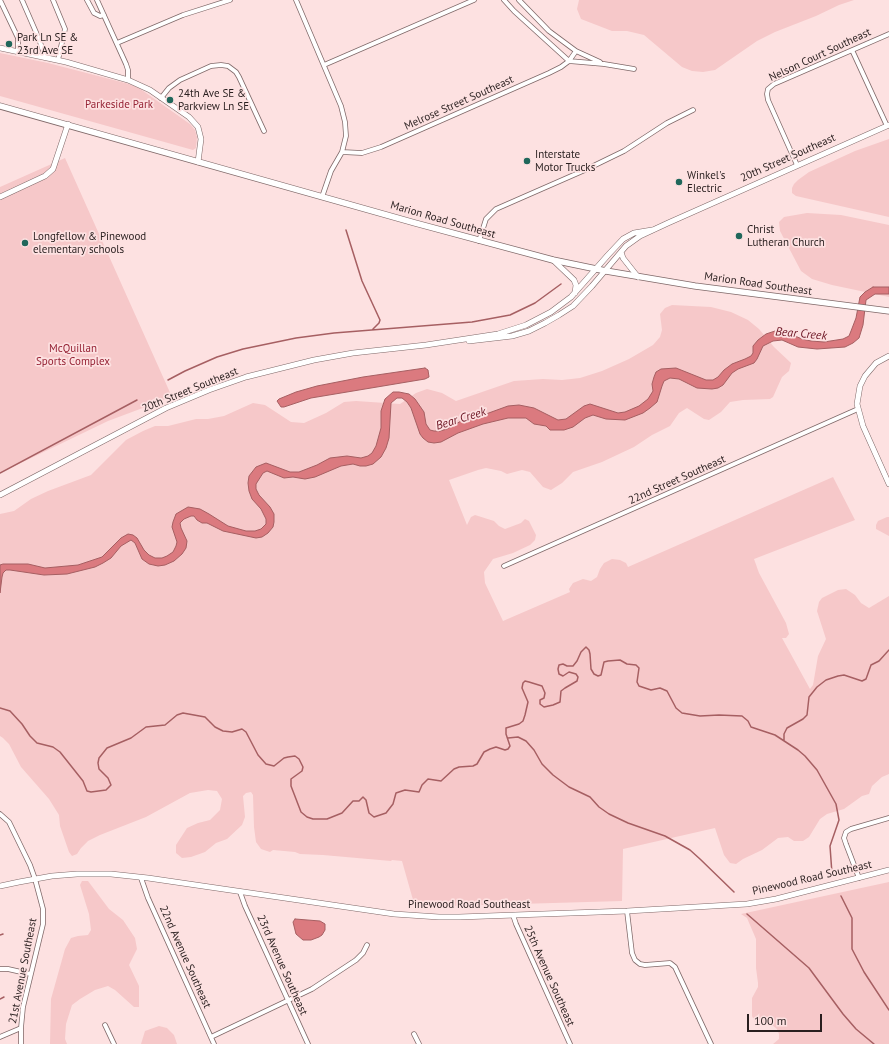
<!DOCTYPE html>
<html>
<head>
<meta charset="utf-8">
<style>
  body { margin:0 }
  #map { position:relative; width:889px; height:1044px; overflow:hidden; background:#fde1e1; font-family:"PT Sans",sans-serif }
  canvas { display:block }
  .scale { position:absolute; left:747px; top:1014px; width:75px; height:18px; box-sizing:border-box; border:2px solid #291f1f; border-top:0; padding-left:5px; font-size:12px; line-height:14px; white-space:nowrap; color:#291f1f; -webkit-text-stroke:3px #fde1e1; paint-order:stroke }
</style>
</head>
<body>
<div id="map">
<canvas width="889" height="1044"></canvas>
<div class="scale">100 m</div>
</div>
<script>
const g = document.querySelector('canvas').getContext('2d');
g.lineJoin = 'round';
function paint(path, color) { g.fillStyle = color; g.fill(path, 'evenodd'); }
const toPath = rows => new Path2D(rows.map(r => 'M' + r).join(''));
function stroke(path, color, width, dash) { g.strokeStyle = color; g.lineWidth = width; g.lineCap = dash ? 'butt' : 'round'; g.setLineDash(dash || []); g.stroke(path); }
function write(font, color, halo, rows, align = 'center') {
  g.font = font + ' "PT Sans",sans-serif'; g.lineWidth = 3.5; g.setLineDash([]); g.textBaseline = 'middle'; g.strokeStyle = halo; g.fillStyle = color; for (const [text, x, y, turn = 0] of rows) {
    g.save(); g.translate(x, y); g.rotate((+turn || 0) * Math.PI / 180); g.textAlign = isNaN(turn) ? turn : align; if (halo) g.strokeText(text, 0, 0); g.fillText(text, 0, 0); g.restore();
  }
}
paint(toPath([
  [579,0,854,0,839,5,816,16,775,32,757,41,715,70,703,72,692,71,682,67,644,35,627,31,612,31,581,19,577,9],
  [0,53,48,63,129,84,139,88,190,124,195,130,197,137,196,148,193,150,0,96],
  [889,139,889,217,796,196,792,193,792,188,794,184,798,180,809,172,855,151],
  [65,158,172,397,108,421,0,473,0,187],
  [807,213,841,215,889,225,889,297,832,285,812,279,801,271,780,231,779,222,784,217],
  [672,305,711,307,731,312,748,320,759,329,774,347,791,363,789,371,782,377,773,397,770,399,743,400,730,402,721,412,709,420,704,419,687,408,679,413,670,426,652,435,634,447,602,462,573,472,562,483,551,490,543,487,530,472,522,470,507,474,501,471,486,468,478,470,449,480,467,525,471,517,475,515,494,521,499,526,505,529,521,523,525,519,529,521,536,535,535,540,530,545,513,553,493,559,484,572,485,583,503,621,570,592,569,589,573,583,583,579,591,581,597,577,600,569,604,563,612,559,620,560,626,563,628,567,833,477,855,520,754,559,759,573,786,623,789,634,786,638,782,638,810,689,813,685,818,656,826,639,817,611,819,602,822,598,838,590,846,589,855,595,861,603,869,608,889,596,889,774,882,777,872,786,869,794,862,796,844,809,827,814,820,819,809,837,803,841,794,841,788,837,778,838,762,850,743,859,736,864,730,863,724,855,715,828,623,849,622,901,415,907,402,861,392,860,391,861,323,855,300,854,295,852,273,850,270,852,261,849,256,842,254,827,253,795,251,792,246,793,243,796,245,817,242,825,227,839,216,843,205,852,191,857,182,858,176,853,176,845,187,828,198,823,210,820,220,810,222,799,217,791,208,790,190,793,146,817,100,835,88,841,81,848,77,854,72,856,69,852,60,826,59,815,49,799,21,767,9,744,3,738,0,736,0,514,14,511,31,499,48,491,91,475,126,440,143,431,155,426,168,426,196,419,208,419,224,416,253,403,265,405,291,422,304,423,326,413,344,402,356,401,400,404,416,393,427,389,442,393,456,401,514,381,543,379,562,380,580,378,602,371,629,359,653,345,660,337,662,330,660,314,665,308],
  [887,517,889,517,889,536,876,529,876,525,878,521],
  [82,881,88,881,109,909,123,920,135,938,137,949,129,965,139,986,139,1007,134,1007,115,990,108,986,95,990,80,999,72,1005,66,1024,65,1039,67,1044,50,1044,51,999,65,949,71,938,78,936,88,935,91,930,89,914,80,885],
  [889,882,889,1044,773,1044,779,1039,779,1034,777,1029,772,1025,760,1024,755,1022,752,1016,752,998,758,987,758,983,756,968,756,939,747,918,741,914],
  [159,1026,167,1028,174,1035,177,1044,141,1044,145,1031]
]), '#f6c8c9');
const water = toPath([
  [873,287,889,287,889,294,875,294,866,300,863,325,859,338,853,343,845,347,817,349,798,347,782,340,773,341,763,346,757,359,754,363,738,369,732,373,723,385,718,388,712,389,697,388,679,379,670,378,664,381,662,386,657,402,650,408,643,413,625,420,606,419,593,415,585,418,573,427,564,430,550,430,546,426,534,424,526,418,508,418,483,424,458,433,441,442,434,443,428,442,423,438,420,434,411,408,407,402,402,398,397,398,391,403,389,438,386,448,381,457,373,464,366,466,360,466,353,464,341,466,315,477,305,479,293,477,284,478,267,471,263,473,256,484,256,489,259,495,270,507,274,514,274,522,273,527,268,533,262,537,256,538,223,531,207,523,202,523,197,520,194,516,191,516,184,519,180,523,181,528,187,541,186,548,182,554,174,561,165,565,158,566,149,564,142,559,135,543,131,540,121,546,111,558,103,563,95,567,67,574,44,575,10,570,6,570,3,573,2,577,0,593,0,565,3,564,28,564,45,568,78,565,102,557,121,538,128,534,133,535,137,538,144,550,149,555,155,558,162,558,167,556,173,552,176,546,177,542,172,527,173,522,176,514,188,507,200,509,209,514,228,526,246,531,255,531,261,529,266,524,266,519,261,509,252,499,249,491,248,483,249,476,256,467,266,463,290,472,299,472,317,465,330,458,347,456,361,458,368,456,372,453,376,446,381,428,381,411,385,399,393,392,399,392,409,394,415,399,424,412,426,424,430,430,434,431,440,431,447,429,456,424,461,421,476,415,486,414,508,406,519,405,534,408,558,420,566,419,584,406,590,404,618,413,625,412,639,406,648,399,653,391,652,384,654,377,656,372,661,369,676,368,706,380,713,380,718,377,724,370,732,364,745,359,751,356,753,353,753,346,758,340,766,334,775,331,781,330,802,339,811,341,824,342,843,339,849,336,851,331,856,318,860,297,865,292,873,287],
  [425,368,428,370,429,377,425,379,311,398,284,407,281,407,277,401,279,399,296,392,317,386,363,377,425,368],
  [295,919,320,921,325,924,325,930,322,935,319,937,311,940,303,940,296,934,293,922,295,919]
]);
paint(water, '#db7a7f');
stroke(water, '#a65f62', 1);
stroke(toPath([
  [346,230,362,281,380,320,379,323,373,329],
  [168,380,185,371,217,357,243,349,296,338,334,333,472,322,510,315,535,303,561,284],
  [0,473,137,400],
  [0,708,10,711,22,724,30,736,37,743,53,747,60,752,83,781,87,791,91,792,106,790,111,785,108,778,99,769,98,763,99,758,107,748,131,738,146,727,165,725,177,715,183,713,205,717,215,727,223,731,232,732,242,729,246,732,258,755,266,764,274,766,284,758,288,757,295,756,299,759,303,767,302,771,291,779,291,786,301,812,307,817,313,819,327,819,342,813,353,801,359,801,363,797,366,800,369,813,374,817,386,813,393,804,396,793,405,790,419,792,422,785,428,779,441,781,454,769,459,767,473,766,477,764,484,752,490,749,496,747,505,750,508,749,510,746,506,734,506,728,519,724,523,721,525,715,528,702,522,688,523,683,525,681,529,682,542,686,545,693,544,698,540,700,540,704,544,707,553,705,560,702,561,691,565,688,577,681,578,677,576,674,569,672,563,676,559,674,558,669,559,665,563,664,567,666,573,666,577,661,581,652,586,647,589,650,590,654,591,669,594,674,598,676,601,675,604,662,608,661,620,660,627,664,636,665,639,668,637,682,639,686,651,690,660,688,667,691,676,708,682,713,700,716,719,715,742,716,748,721,751,727,775,735,798,750,805,756,817,770,836,804,839,820,830,846,832,874],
  [508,738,518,737,526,741,534,750,542,764,553,775,569,787,590,797,599,807,609,814,628,823,665,836,690,850,700,859,734,892],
  [784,741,784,734,787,728,803,719,807,715,809,697,817,687,826,680,838,676,844,675,862,681,866,679,871,665,879,661,889,650],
  [841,896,852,918,852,949,864,972,889,1010],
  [747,914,809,968,843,1014,856,1029,874,1044],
  [0,935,3,934],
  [0,999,4,997]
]), '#a65f62', 1.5);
const minor = toPath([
  [0,0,18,38,18,52],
  [22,0,39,39,45,57],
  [53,0,65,29,58,60],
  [87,0,94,13,100,16,104,15],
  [97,0,126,64,128,70,128,80],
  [296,0,341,106,345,122,346,136,342,152,331,171,322,197],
  [504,0,514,11,569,61,604,64,634,69],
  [519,0,549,31,576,51,600,62],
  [117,43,183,15,230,0],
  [852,50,887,126],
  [324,65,474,0],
  [161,98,169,88,180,80,211,66,221,65,228,66,236,72,239,77,264,131],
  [342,152,362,153,381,147,549,73,561,67,569,61,576,51],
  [797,165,768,100,767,94,768,89,774,84,889,34],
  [479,241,486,219,496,209,585,170,624,151,667,123,693,110],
  [504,566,858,409],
  [0,814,9,822,30,865,35,879,43,909,43,924,23,1007,21,1028,21,1044],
  [141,878,148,898,214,1044],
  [859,878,846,844,844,838,846,832,851,829,889,818],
  [240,892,245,906,308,1044],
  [627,911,632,953,635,960,640,964,645,965,670,963,675,967,711,1044],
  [513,915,516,924,570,1044],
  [0,969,8,969,30,974],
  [105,1025,114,1044],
  [414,1034,419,1044],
  [0,1037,21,1028],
  [211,1037,312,989,356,960,363,953,367,945]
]);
const tertiary = toPath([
  [0,48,66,62,128,80,150,90,189,117,198,127,201,139,198,162],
  [0,197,45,176,53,169,68,124],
  [621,252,623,258,638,277],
  [553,260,574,280,576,285,575,293],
  [469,341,512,336,529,331,545,323,559,315,573,306,592,286,626,246,640,236,668,223,889,125],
  [889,356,876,363,865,376,860,386,857,404,863,426,889,484],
  [0,495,166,408,209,390,246,377,314,360,353,353,426,345,498,334,526,325,551,312,571,297,608,255,623,239,634,233,652,230],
  [0,886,19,882,52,876,77,874,111,874,148,878,394,914,439,917,459,917,627,911,747,904,776,899,889,870]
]);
const secondary = toPath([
  [0,106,415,223,553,260,606,271,695,286,889,311]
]);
stroke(minor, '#7f6868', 5.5);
stroke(tertiary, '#7f6868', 6);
stroke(secondary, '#7f6868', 7);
stroke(minor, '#fff', 4);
stroke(tertiary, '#fff', 5);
stroke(secondary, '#fff', 5.5);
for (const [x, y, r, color] of [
  [9,44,4,"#20675b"],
  [170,100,4,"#20675b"],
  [527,161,4,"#20675b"],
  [679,182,4,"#20675b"],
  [739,236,4,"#20675b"],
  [25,243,4,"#20675b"]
]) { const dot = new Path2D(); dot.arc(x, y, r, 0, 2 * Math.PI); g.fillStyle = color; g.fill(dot); stroke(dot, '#fde1e1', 1.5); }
write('11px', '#291f1f', '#fde1e1', [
  ["Park Ln SE &",17,38],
  ["23rd Ave SE",17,51],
  ["24th Ave SE &",178,94],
  ["Parkview Ln SE",178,107],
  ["Interstate",535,155],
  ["Motor Trucks",535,168],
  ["Winkel's",687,176],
  ["Electric",687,189],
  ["Christ",747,230],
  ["Lutheran Church",747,243],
  ["Longfellow & Pinewood",33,237],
  ["elementary schools",33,250]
], 'left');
write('11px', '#291f1f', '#fde1e1', [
  ["Nelson Court Southeast",820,55,-25],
  ["Melrose Street Southeast",459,103,-24],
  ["20th Street Southeast",788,158,-24],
  ["Marion Road Southeast",443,220,16],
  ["Marion Road Southeast",758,284,8],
  ["20th Street Southeast",190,390,-22],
  ["22nd Street Southeast",677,480,-24],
  ["Pinewood Road Southeast",812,878,-13],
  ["Pinewood Road Southeast",469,905],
  ["22nd Avenue Southeast",185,957,66],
  ["23rd Avenue Southeast",282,965,66],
  ["21st Avenue Southeast",23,971,-79],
  ["25th Avenue Southeast",549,976,66]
]);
write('11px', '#962335', '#fde1e1', [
  ["Parkeside Park",119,105],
  ["McQuillan",73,349],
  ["Sports Complex",73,362]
]);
write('italic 12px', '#6c1523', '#fde1e1', [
  ["Bear Creek",801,334,5],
  ["Bear Creek",461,419,-17]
]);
</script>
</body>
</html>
